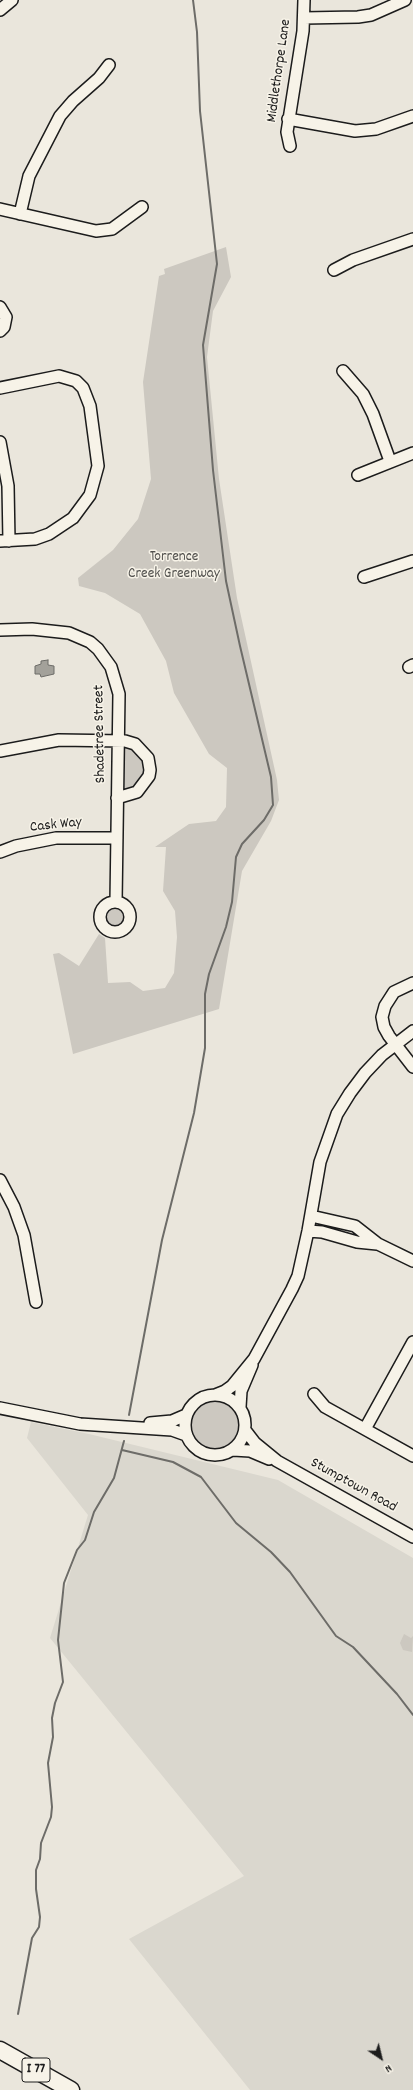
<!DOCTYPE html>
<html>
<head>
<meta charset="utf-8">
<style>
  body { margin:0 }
  #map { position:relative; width:413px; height:2090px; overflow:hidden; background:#eae6dc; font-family:Dekko,sans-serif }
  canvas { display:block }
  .north { position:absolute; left:361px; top:2038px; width:40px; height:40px; -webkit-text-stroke:3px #f7f3e8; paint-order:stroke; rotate:145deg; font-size:11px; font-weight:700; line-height:16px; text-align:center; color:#1c1c1c }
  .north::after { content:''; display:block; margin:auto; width:14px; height:18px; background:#1c1c1c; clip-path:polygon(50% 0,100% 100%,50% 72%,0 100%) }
</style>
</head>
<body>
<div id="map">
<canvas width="413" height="2090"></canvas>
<div class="north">N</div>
</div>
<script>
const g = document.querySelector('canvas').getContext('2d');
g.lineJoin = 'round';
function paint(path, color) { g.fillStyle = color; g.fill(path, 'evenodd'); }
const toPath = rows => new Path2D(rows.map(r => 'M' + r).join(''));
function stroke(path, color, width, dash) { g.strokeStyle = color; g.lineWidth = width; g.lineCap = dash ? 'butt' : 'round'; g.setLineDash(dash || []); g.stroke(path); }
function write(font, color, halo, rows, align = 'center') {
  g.font = font + ' Dekko,sans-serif'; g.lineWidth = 3; g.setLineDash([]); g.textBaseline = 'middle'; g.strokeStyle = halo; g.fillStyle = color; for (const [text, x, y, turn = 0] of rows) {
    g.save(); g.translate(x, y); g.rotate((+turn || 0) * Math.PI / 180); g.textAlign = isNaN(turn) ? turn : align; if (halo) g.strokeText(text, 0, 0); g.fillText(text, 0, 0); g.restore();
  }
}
paint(toPath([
  [31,1422,89,1434,278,1480,413,1558,413,2090,250,2090,129,1939,244,1876,50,1638,88,1515,27,1438]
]), '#dad7ce');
paint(toPath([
  [226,247,231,277,213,311,207,357,219,479,237,598,277,780,279,800,271,821,242,871,219,1009,73,1054,53,954,59,953,79,966,99,934,105,938,108,983,130,982,143,991,165,988,174,973,177,937,175,911,163,891,166,847,155,847,189,824,216,821,226,807,227,768,209,754,174,693,166,661,140,614,105,593,79,586,78,578,113,550,138,519,151,479,143,382,159,276,165,274,164,269],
  [126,745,143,756,146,770,139,785,123,792,122,747],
  '103 917a11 11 0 1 1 22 0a11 11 0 1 1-22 0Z',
  '191 1425a24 24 0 1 1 48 0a24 24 0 1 1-48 0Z',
  [404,1634,411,1638,413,1636,412,1652,403,1650,400,1643]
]), '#ccc8c0');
const water = toPath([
  [48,660,48,665,54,666,54,674,41,677,40,674,35,674,35,666,41,664,41,661,48,660]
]);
paint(water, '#a3a19a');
stroke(water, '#6d6c68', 1);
stroke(toPath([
  [129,1415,162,1240,194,1113,205,1048,205,994,209,974,226,927,232,902,236,857,242,844,264,820,273,805,271,777,240,646,226,581,213,470,203,345,217,264,200,111,197,32,193,0],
  [122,1450,173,1462,201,1477,236,1523,271,1552,290,1572,336,1636,353,1647,397,1694,413,1715],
  [18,2014,32,1938,39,1927,40,1917,36,1889,36,1870,40,1859,41,1843,51,1817,52,1807,48,1763,53,1737,52,1718,55,1703,63,1682,58,1640,64,1583,77,1550,85,1540,94,1512,114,1478,124,1441]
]), '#6d6c68', 2);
const minor = toPath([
  [0,10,12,0],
  [304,18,358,17,371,15,405,0],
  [288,119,355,131,376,129,413,116],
  [290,146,287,132,303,31,304,0],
  [0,209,96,231,112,229,142,207],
  [20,214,29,176,60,116,73,101,99,78,109,65],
  [334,270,353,260,413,239],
  [0,307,6,317,4,327,0,331],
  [343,371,363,394,373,414,390,461],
  [0,388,59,376,76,381,83,388,90,406,98,466,90,495,73,518,49,534,35,539,0,541],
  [0,442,8,486,9,541],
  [358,475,413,453],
  [364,577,413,561],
  [0,630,32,629,69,633,90,642,98,649,111,667,119,694,116,902],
  [409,667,413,665],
  [0,751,59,740,125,741,135,744,148,758,150,770,149,776,137,792,117,798],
  [0,852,16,846,56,838,117,838],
  '100 917a15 15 0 1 1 30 0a15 15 0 1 1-30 0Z',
  [413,983,394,992,385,1006,382,1017,384,1027,389,1036,413,1067],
  [0,1180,14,1207,24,1235,36,1302],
  [311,1216,355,1226,378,1244,413,1261],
  [308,1231,322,1232,357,1242,377,1244],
  [314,1394,325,1407,413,1456],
  '185 1425a30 30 0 1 1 60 0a30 30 0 1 1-60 0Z',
  [215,1395,225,1391,232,1386,254,1359,292,1289,298,1276,308,1231,320,1162,337,1114,350,1093,365,1073,382,1055,413,1031],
  [240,1407,241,1391,252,1365],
  [0,1408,80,1424,172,1430,186,1435],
  [150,1423,172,1421,186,1415],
  [365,1429,413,1342],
  [245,1430,255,1443,277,1461,413,1537],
  [233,1450,250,1451,269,1459]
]);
const highway = toPath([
  [0,2050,71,2090]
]);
stroke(minor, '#1c1c1c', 14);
stroke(highway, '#1c1c1c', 19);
stroke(minor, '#f7f3e8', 11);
stroke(highway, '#f7f3e8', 16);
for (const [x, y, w] of [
  [36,2070,28]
]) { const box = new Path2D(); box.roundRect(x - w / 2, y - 12, w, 24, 3); g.fillStyle = '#f7f3e8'; g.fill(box); stroke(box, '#1c1c1c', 1); }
write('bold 14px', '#1c1c1c', null, [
  ["I 77",36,2070]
]);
write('15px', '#1c1c1c', '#f7f3e8', [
  ["Middlethorpe Lane",280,71,-82],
  ["Shadetree Street",101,734,-91],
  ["Cask Way",56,826,-6],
  ["Stumptown Road",353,1486,29]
]);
write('15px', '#51504d', '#f7f3e8', [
  ["Torrence",174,558],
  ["Creek Greenway",174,575]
]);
</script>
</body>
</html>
